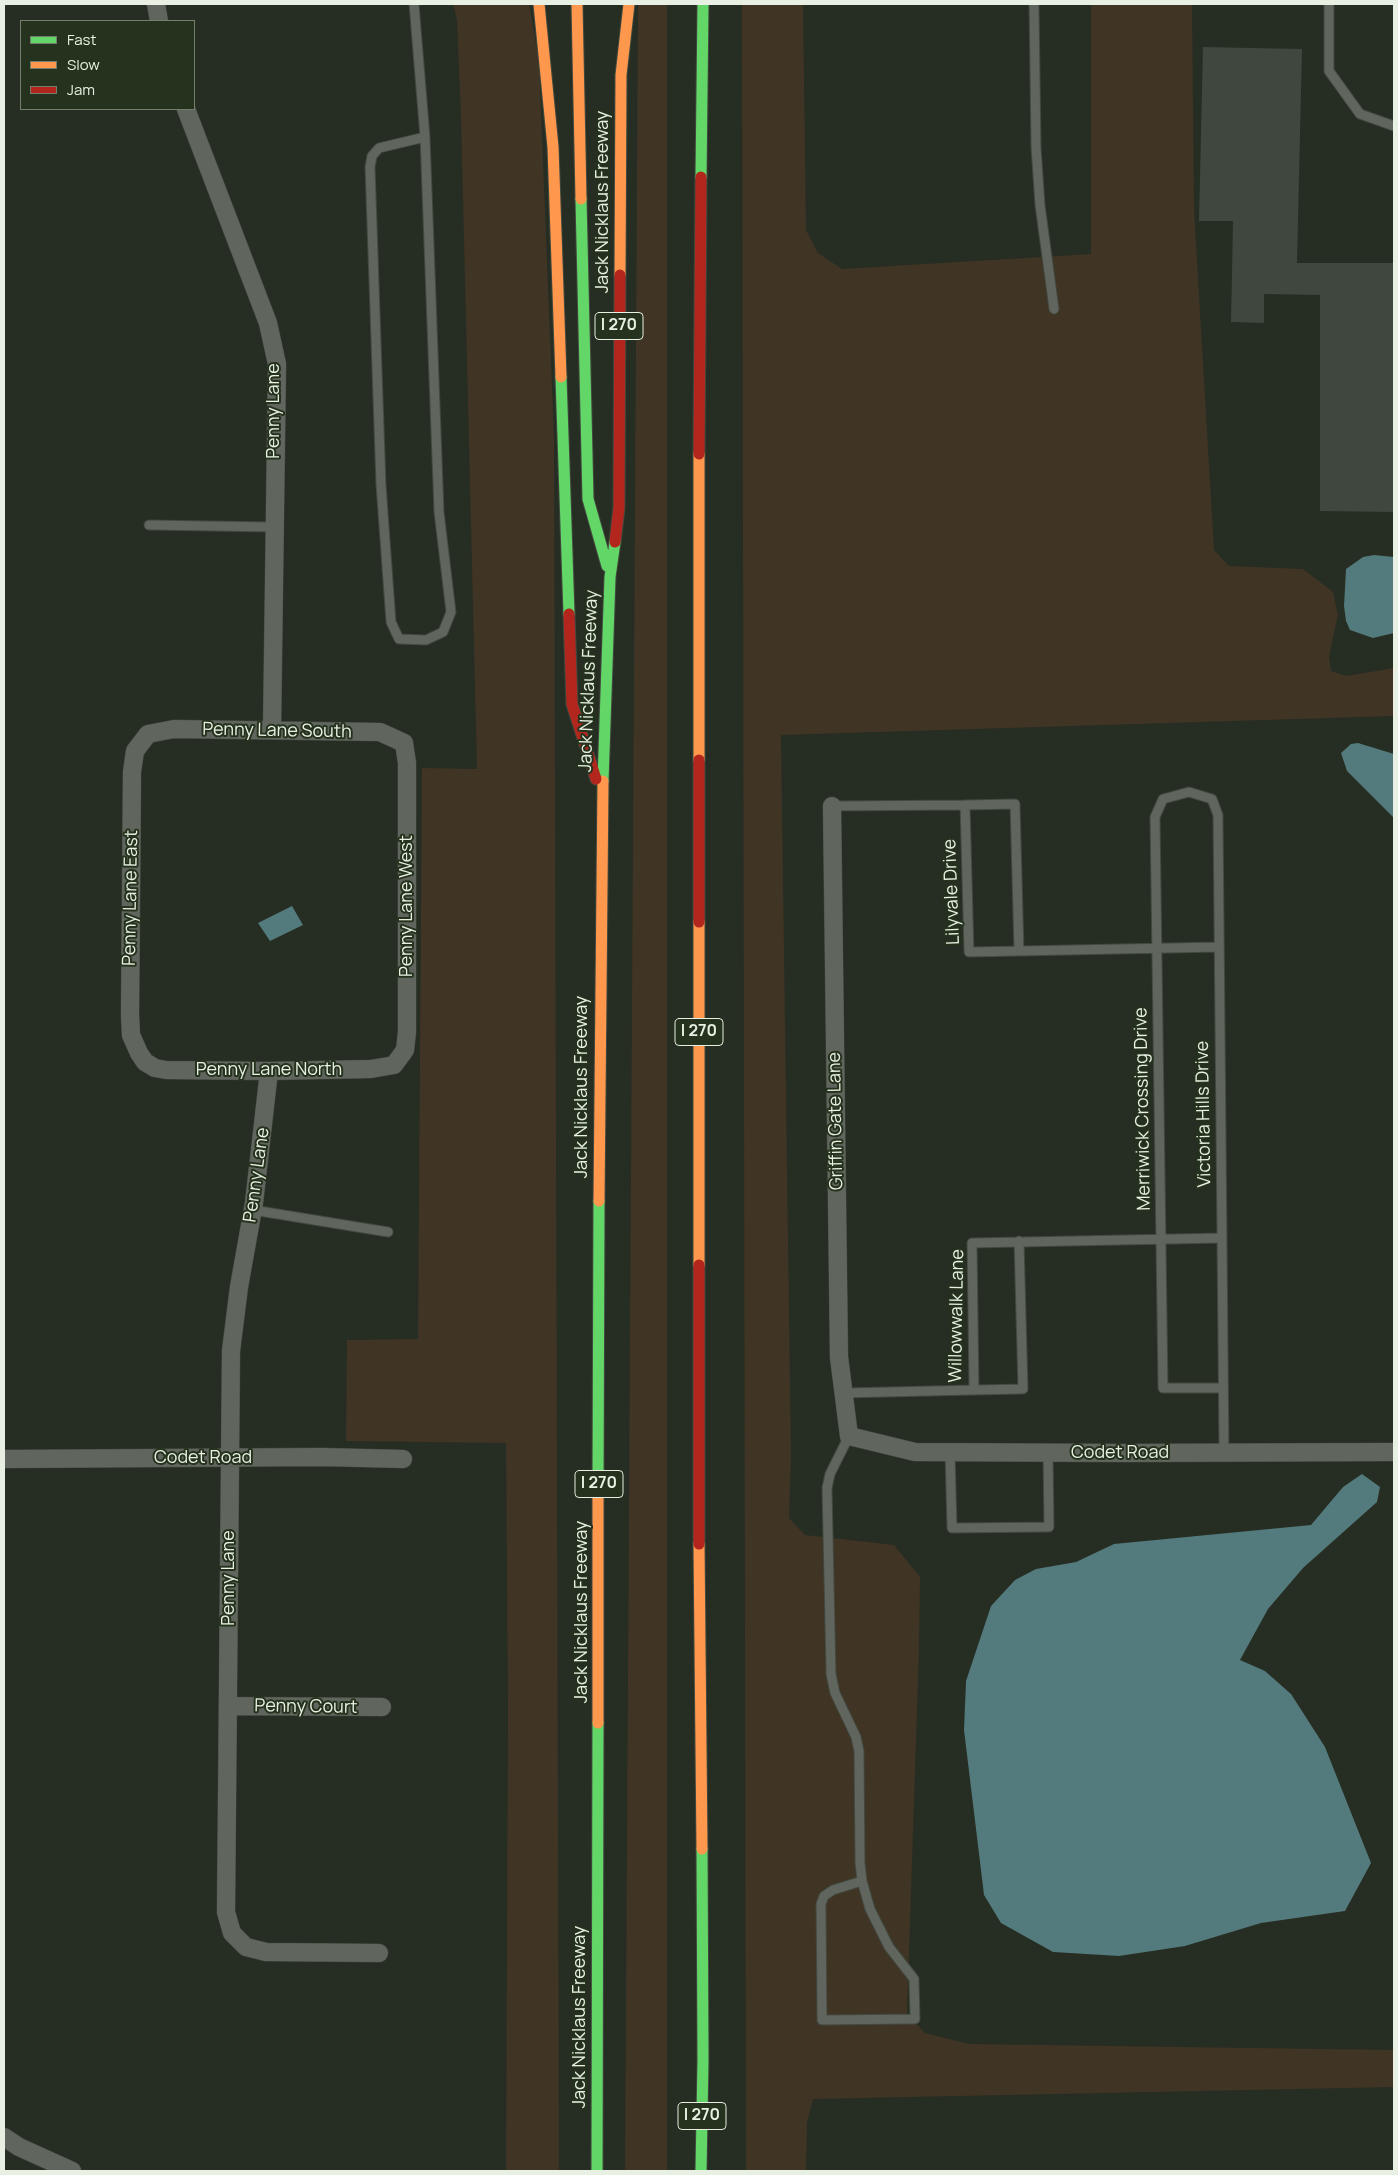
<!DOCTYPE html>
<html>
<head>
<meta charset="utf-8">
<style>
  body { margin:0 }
  #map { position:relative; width:1398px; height:2175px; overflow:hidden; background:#262d22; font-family:Manrope,sans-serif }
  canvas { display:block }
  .frame { position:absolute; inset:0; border:5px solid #e7f0e2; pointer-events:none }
  .legend { position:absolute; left:20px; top:20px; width:175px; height:90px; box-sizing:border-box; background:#25321d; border:1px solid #737e6c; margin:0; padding:6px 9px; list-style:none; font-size:15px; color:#e7f0e2 }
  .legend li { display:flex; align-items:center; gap:10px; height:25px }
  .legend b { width:25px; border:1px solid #737e6c }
</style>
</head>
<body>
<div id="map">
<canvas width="1398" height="2175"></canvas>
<div class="frame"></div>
<ul class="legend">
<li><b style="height:6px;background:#63d668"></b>Fast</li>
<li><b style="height:6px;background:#ff974d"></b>Slow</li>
<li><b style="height:6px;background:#b3261e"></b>Jam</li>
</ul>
</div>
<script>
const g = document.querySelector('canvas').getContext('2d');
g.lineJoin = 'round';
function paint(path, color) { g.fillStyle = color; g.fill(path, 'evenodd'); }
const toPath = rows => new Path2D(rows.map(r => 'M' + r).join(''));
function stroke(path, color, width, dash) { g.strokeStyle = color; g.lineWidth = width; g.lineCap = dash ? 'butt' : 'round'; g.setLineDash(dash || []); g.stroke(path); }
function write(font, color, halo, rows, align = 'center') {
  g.font = font + ' Manrope,sans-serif'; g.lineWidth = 4; g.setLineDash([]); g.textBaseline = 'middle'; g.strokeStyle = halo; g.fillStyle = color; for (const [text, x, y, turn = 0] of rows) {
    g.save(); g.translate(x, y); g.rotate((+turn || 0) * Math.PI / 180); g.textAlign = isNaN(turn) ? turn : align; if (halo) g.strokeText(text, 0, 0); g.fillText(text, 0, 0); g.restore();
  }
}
paint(toPath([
  [453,4,529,4,539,61,554,437,559,2171,506,2171,508,1707,506,1443,346,1441,347,1340,418,1339,422,768,477,769,461,117,457,20],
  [638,4,667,4,667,2171,625,2171],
  [742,4,803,4,806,230,818,253,842,269,1091,254,1091,4,1192,4,1194,210,1214,550,1229,566,1303,569,1333,592,1338,615,1329,656,1331,671,1346,676,1394,668,1394,716,781,735,791,1457,789,1518,805,1535,894,1545,920,1577,919,1649,907,2014,925,2033,969,2044,1394,2050,1394,2087,813,2099,807,2123,806,2171,746,2171]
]), '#403425');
paint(toPath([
  [1374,555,1394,557,1394,633,1373,638,1350,630,1346,621,1344,606,1346,569,1363,557],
  [1358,743,1394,754,1394,818,1347,771,1341,753,1351,744],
  [292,906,303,925,270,941,258,923],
  [1362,1474,1380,1487,1377,1502,1303,1568,1268,1609,1240,1660,1265,1671,1291,1694,1325,1747,1371,1863,1345,1911,1261,1923,1185,1946,1119,1956,1053,1952,1001,1923,984,1895,964,1730,966,1681,991,1606,1015,1580,1036,1569,1076,1562,1114,1544,1311,1525,1343,1487]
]), '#537a7c');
paint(toPath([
  [1203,47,1302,49,1297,263,1394,263,1394,512,1320,511,1320,295,1264,294,1264,323,1231,322,1233,221,1199,221]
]), '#3f473f');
const lane = toPath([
  [414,4,425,137,439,512,451,612,443,632,426,640,399,639,391,622,381,485,370,167,372,156,379,148,425,137],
  [1034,4,1036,147,1040,205,1054,309],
  [1329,4,1329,71,1360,114,1394,126],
  [149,525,273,527],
  [965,805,1015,804,1019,951],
  [832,806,965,805,969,952,1219,947],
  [253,1210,388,1232],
  [1223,1388,1163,1388,1155,817,1163,799,1189,792,1212,799,1218,815,1224,1453],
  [974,1390,1023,1389,1019,1241],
  [844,1393,974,1390,972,1243,1222,1238],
  [849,1436,830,1474,827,1488,831,1674,835,1693,856,1737,859,1751,860,1863,862,1881,870,1909,889,1947,914,1979,915,2019,822,2020,821,1904,824,1896,833,1890,862,1881],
  [950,1452,952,1528,1049,1527,1048,1453]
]);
const street = toPath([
  [156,4,159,21],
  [186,109,268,323,277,364,272,730],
  [174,729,380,732,404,743,407,763,407,1032,405,1050,394,1065,371,1069,269,1071,166,1070,155,1068,145,1062,139,1053,131,1035,130,1015,132,772,135,751,148,734,174,729],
  [832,806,839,1357,849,1436,915,1452,1125,1453,1394,1452],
  [269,1071,254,1203,239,1287,231,1351,226,1912,232,1933,246,1947,266,1952,379,1953],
  [4,1459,322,1457,403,1459],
  [229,1706,382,1707],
  [4,2137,19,2147,72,2171]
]);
const fast = toPath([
  [701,177,703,4],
  [581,199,588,499,607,566],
  [561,377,569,614],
  [603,781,610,577,615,542],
  [598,1487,599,1201],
  [597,2171,598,1723],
  [701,2171,703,2060,702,1849]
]);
const slow = toPath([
  [539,4,553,147,561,377],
  [577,4,581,199],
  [620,275,621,75,629,4],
  [699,454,699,760],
  [699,922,699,1265],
  [599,1201,603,781],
  [699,1544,702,1849],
  [598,1723,598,1487]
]);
const jam = toPath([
  [699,454,701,177],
  [615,542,619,508,620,275],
  [569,614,572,704,596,779],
  [699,760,699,922],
  [699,1265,699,1544]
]);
stroke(lane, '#42493f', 11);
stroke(street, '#42493f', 19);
stroke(fast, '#42493f', 13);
stroke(slow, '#42493f', 13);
stroke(jam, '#42493f', 13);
stroke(lane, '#60655d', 9);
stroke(street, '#60655d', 18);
stroke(fast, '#63d668', 11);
stroke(slow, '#ff974d', 11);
stroke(jam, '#b3261e', 11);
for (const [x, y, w] of [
  [619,326,48],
  [699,1032,48],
  [599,1484,48],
  [702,2116,48]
]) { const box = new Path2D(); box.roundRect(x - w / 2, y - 13.5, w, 27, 4); g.fillStyle = '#25321d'; g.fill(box); stroke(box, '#e7f0e2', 1); }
write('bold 16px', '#e7f0e2', null, [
  ["I 270",619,326],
  ["I 270",699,1032],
  ["I 270",599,1484],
  ["I 270",702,2116]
]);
write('18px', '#e7f0e2', '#25321d', [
  ["Jack Nicklaus Freeway",603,202,-90],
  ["Penny Lane",274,411,-90],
  ["Jack Nicklaus Freeway",589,681,-88],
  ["Penny Lane South",277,731,1],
  ["Lilyvale Drive",952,892,-92],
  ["Penny Lane East",131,898,-89],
  ["Penny Lane West",407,906,-90],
  ["Penny Lane North",269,1070],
  ["Jack Nicklaus Freeway",582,1087,-90],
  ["Merriwick Crossing Drive",1143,1109,-91],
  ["Victoria Hills Drive",1204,1114,-91],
  ["Griffin Gate Lane",836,1121,-91],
  ["Penny Lane",257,1175,-82],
  ["Willowwalk Lane",957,1316,-89],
  ["Codet Road",1120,1453],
  ["Codet Road",203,1458],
  ["Penny Lane",229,1578,-90],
  ["Jack Nicklaus Freeway",582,1612,-90],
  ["Penny Court",306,1707,1],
  ["Jack Nicklaus Freeway",580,2017,-90]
]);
</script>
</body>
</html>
